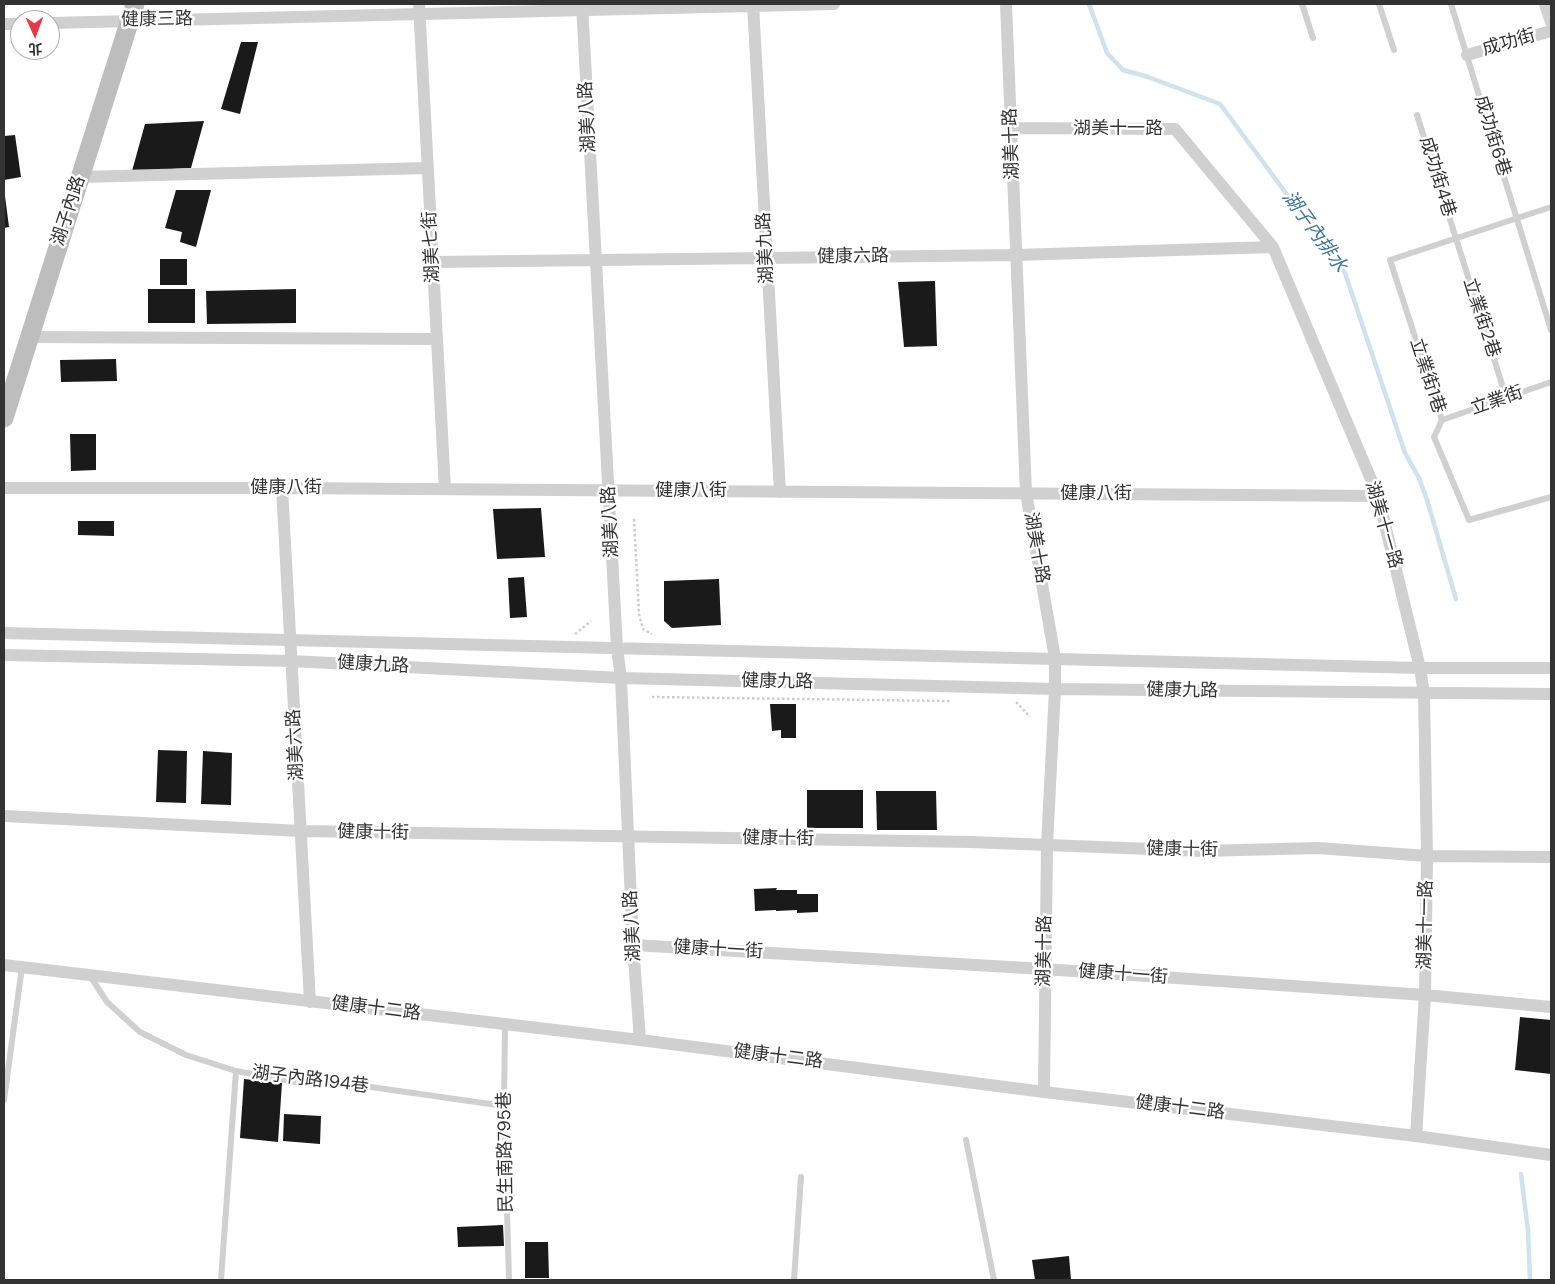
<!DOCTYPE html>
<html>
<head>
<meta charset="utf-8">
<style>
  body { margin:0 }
  #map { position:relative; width:1555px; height:1284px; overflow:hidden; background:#fff; font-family:"DM Sans","Noto Sans TC",sans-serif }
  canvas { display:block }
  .frame { position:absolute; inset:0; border:5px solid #333; pointer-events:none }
  .north { position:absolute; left:10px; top:10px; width:50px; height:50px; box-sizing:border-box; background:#fff; border:1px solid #adadad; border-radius:50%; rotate:178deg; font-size:14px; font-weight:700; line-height:20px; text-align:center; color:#333 }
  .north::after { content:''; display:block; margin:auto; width:18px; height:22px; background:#e63946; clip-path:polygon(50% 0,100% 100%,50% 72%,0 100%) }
</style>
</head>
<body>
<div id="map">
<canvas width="1555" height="1284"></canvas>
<div class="frame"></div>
<div class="north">北</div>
</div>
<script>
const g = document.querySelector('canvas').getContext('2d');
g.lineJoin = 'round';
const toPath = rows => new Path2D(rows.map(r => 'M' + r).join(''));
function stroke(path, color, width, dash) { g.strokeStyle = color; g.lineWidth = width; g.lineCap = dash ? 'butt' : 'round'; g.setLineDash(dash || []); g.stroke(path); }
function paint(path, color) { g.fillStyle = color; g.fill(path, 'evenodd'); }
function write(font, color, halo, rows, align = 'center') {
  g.font = font + ' "DM Sans","Noto Sans TC",sans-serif'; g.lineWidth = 5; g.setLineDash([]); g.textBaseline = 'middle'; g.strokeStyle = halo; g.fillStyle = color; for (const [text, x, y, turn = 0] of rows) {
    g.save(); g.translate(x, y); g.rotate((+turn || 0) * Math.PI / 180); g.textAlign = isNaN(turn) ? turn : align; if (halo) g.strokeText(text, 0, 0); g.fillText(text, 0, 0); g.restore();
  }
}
stroke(toPath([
  [1089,4,1107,53,1123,70,1148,77,1220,104,1345,273,1405,453,1419,478,1427,500,1456,599],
  [1521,1174,1528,1231,1530,1280]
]), '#cfe2ee', 4.5);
paint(toPath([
  [241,42,258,42,240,114,221,109],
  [204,121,191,168,132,171,145,124],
  [15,135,21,177,4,180,4,136],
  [176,190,211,190,196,247,180,242,182,232,165,228],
  [5,196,9,227,4,228,4,197],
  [160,259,187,259,187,285,160,285],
  [935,281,937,346,904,347,898,282],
  [148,289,195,289,195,323,148,323],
  [296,289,296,323,207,324,206,291],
  [116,359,117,381,61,382,60,360],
  [70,434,96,434,96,470,71,471],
  [541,508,545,557,497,559,493,509],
  [78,521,114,521,114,536,78,535],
  [524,577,527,617,510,618,508,578],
  [719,579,721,625,672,628,664,621,664,581],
  [770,704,796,704,796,738,781,738,781,730,772,731],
  [158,750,187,751,186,803,156,802],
  [203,751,232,753,231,805,201,804],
  [807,790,863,790,863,828,807,828],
  [876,791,936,791,937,830,877,830],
  [777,888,776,890,797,890,797,894,818,894,818,912,797,913,797,910,776,911,776,910,755,911,754,889],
  [1520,1017,1551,1020,1551,1074,1515,1070],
  [244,1079,282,1083,278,1142,240,1138],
  [284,1114,321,1116,320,1144,283,1141],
  [503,1225,504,1246,458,1247,457,1227],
  [525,1242,548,1242,549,1278,525,1278],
  [1069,1256,1071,1280,1035,1280,1032,1260]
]), '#1a1a1a');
stroke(toPath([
  [634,519,639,614,643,629,652,634],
  [575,634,591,621],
  [652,697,950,701],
  [1016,702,1030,717]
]), '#cdcdcd', 2.5, [2.5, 2.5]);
stroke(toPath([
  [1302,4,1313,38],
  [1379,4,1394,50],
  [1451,4,1551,330],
  [1417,115,1506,397],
  [1551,207,1390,260,1442,420,1434,437,1469,520,1551,497],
  [1442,420,1551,382],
  [90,976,107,1002,140,1032,186,1055,236,1071,295,1082,364,1086,504,1106],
  [505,1024,504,1106,509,1280],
  [4,1100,22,967],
  [966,1140,994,1280],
  [221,1280,236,1071],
  [794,1280,801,1177]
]), '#d0d0d0', 6);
stroke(toPath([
  [419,4,445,489],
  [582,4,617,648,621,678,633,945,640,1040],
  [753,4,780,492],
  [1006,4,1026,493,1055,658,1055,689,1047,845,1044,1092],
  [1545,4,1551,22],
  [50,23,834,4],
  [4,24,20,24],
  [1467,55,1551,31],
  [1011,128,1175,129,1273,247,1378,496,1420,668,1424,694,1427,856,1425,995,1416,1136],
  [80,177,428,168],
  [433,262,1016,255,1273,247],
  [29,337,437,339],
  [4,488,282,488,1378,496],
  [282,488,310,1002],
  [4,633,1420,668,1551,668],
  [4,655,291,661,621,678,1055,689,1551,694],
  [4,816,301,831,971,842,1202,851,1318,848,1427,856,1551,857],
  [633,945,1044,969,1425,995,1551,1007],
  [4,965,640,1040,1044,1092,1416,1136,1551,1155]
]), '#d0d0d0', 12);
stroke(toPath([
  [4,418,135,4]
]), '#bdbdbd', 19);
write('18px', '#333', '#fff', [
  ["健康三路",157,20,-1],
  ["成功街",1509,43,-16],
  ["湖美八路",588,117,-93],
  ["湖美十一路",1118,129],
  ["成功街6巷",1492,136,73],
  ["湖美十路",1012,144,-92],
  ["成功街4巷",1437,177,73],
  ["湖子內路",69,211,-72],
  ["湖美七街",432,247,-93],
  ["湖美九路",766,248,-93],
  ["健康六路",853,257,-1],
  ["立業街2巷",1481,318,72],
  ["立業街1巷",1427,376,72],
  ["立業街",1497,401,-19],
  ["健康八街",286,488],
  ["健康八街",691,491],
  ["健康八街",1096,494],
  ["湖美八路",611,522,-93],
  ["湖美十一路",1383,525,74],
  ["湖美十路",1036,548,80],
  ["健康九路",373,665,3],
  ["健康九路",777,682,1],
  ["健康九路",1182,691,1],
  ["湖美六路",296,745,-93],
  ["健康十街",373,833,1],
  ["健康十街",778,839,1],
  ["健康十街",1182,850,1],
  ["湖美十一路",1426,925,-89],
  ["湖美八路",633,926,-93],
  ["健康十一街",718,950,3],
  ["湖美十路",1045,951,-89],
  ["健康十一街",1123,975,4],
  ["健康十二路",376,1009,7],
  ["健康十二路",778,1057,7],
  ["湖子內路194巷",310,1080,7],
  ["健康十二路",1180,1108,7],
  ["民生南路795巷",506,1152,-91]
]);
write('italic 19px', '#3f7597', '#fff', [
  ["湖子內排水",1314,232,54]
]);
</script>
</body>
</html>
